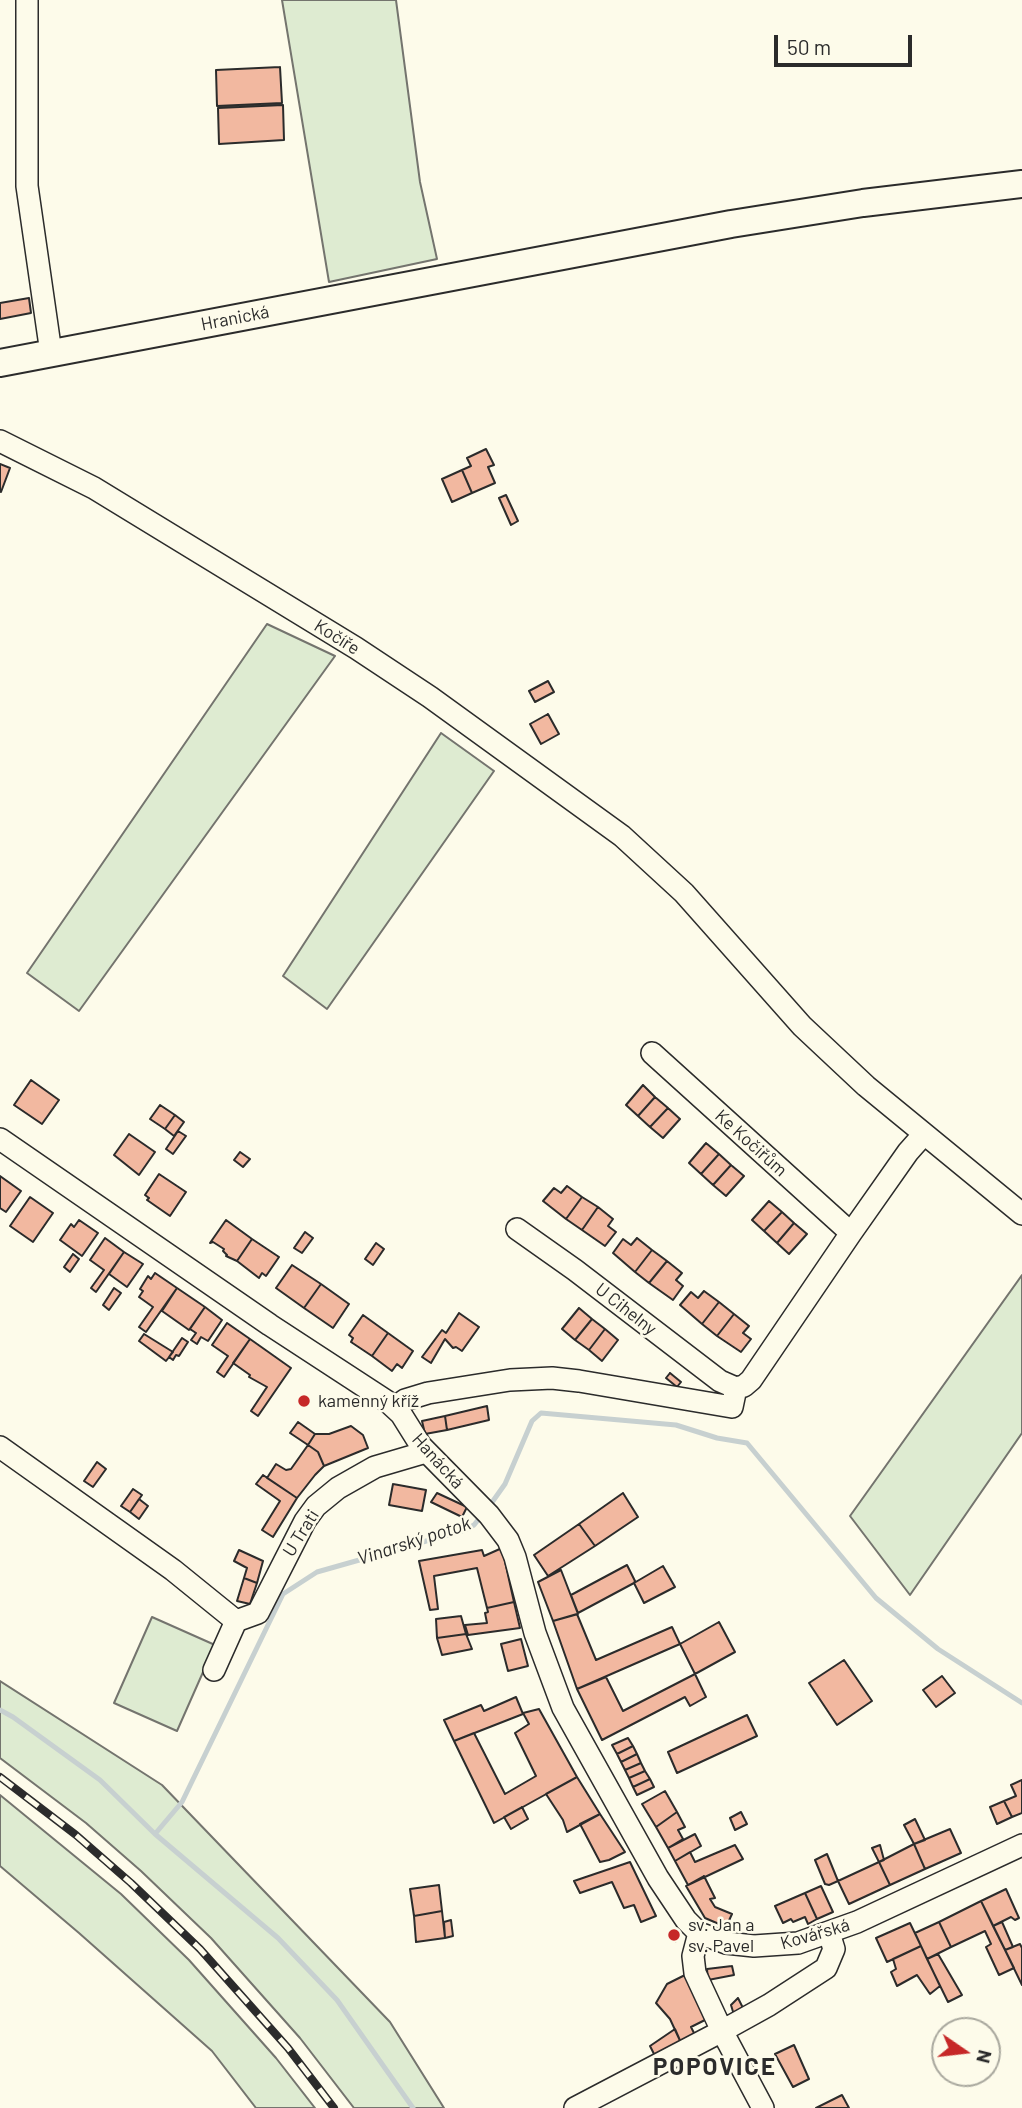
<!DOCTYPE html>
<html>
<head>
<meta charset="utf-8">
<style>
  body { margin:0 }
  #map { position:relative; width:1022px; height:2108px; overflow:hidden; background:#fdfbea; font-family:Barlow,sans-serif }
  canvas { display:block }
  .north { position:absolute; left:931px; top:2017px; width:70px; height:70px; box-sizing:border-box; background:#fdfbea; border:2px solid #a9a89e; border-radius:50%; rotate:104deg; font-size:19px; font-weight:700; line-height:28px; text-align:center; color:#2b2b2b }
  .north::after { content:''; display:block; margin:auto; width:24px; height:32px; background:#c62828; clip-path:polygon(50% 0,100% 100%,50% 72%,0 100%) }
  .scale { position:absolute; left:774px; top:35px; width:138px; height:32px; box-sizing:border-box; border:4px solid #2b2b2b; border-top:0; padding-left:9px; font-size:21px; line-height:24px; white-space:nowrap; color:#2b2b2b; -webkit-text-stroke:5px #fdfbea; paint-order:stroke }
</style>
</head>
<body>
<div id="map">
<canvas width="1022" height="2108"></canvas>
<div class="north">N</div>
<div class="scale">50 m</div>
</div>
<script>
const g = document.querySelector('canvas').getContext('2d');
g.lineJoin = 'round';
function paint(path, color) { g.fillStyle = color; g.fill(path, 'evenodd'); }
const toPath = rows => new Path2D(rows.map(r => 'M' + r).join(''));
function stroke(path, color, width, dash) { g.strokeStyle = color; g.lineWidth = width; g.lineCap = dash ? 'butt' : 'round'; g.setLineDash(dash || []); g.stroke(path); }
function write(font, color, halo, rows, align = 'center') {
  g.font = font + ' Barlow,sans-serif'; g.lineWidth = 5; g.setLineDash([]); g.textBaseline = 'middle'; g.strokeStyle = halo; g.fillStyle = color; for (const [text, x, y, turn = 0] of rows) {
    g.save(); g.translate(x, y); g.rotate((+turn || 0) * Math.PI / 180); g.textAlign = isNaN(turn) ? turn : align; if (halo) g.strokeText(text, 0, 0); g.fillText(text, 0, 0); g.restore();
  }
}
const green = toPath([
  [282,0,396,0,420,182,437,259,329,282,282,0],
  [267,624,335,656,79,1011,27,973,267,624],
  [441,733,494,771,327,1009,283,976,441,733],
  [1022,1275,1022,1433,910,1595,850,1516,1022,1275],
  [152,1617,215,1645,177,1731,114,1703,152,1617],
  [0,1681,162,1785,390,2022,444,2108,354,2108,300,2038,211,1938,141,1871,86,1823,0,1758,0,1681],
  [0,1795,121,1894,189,1960,276,2058,315,2108,256,2108,212,2051,79,1933,0,1866,0,1795]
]);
paint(green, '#deebd1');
stroke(green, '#74746e', 2);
stroke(toPath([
  [488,1508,505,1484,532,1421,541,1413,676,1425,717,1438,747,1443,876,1598,938,1649,1022,1703],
  [0,1710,13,1717,100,1780,155,1834,182,1802,283,1594,317,1572,465,1530,474,1525,482,1515],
  [155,1834,278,1938,337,2000,413,2108]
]), '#c7d0d0', 5);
const building = toPath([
  [280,67,282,103,217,106,216,70,280,67],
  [283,105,284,140,219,144,218,108,283,105],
  [29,298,31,313,0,319,0,303,29,298],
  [486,449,494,465,488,467,495,483,472,493,462,470,471,466,467,458,486,449],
  [0,464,10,468,1,492,0,491,0,464],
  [462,470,472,493,452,502,442,479,462,470],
  [506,495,518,521,511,525,499,498,506,495],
  [548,681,554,692,535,702,529,691,548,681],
  [548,714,559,734,541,744,530,724,548,714],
  [31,1080,59,1100,42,1124,14,1105,31,1080],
  [643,1085,655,1097,638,1116,626,1105,643,1085],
  [655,1097,668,1108,650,1127,638,1116,655,1097],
  [160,1105,175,1115,165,1129,150,1119,160,1105],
  [668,1108,680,1119,663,1138,650,1127,668,1108],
  [175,1115,184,1122,174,1136,165,1129,175,1115],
  [178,1131,186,1136,173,1154,166,1149,178,1131],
  [129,1134,155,1152,139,1175,114,1155,129,1134],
  [706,1143,719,1154,701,1174,689,1163,706,1143],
  [240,1152,250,1159,243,1167,234,1160,240,1152],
  [719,1154,731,1165,713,1185,701,1174,719,1154],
  [731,1165,744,1176,726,1196,713,1185,731,1165],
  [159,1174,186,1192,170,1216,147,1200,149,1198,145,1195,159,1174],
  [0,1176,21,1191,6,1212,0,1208,0,1176],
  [567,1186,582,1197,566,1219,543,1201,554,1188,561,1193,567,1186],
  [30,1197,53,1213,33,1242,10,1226,30,1197],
  [582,1197,598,1207,582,1230,566,1219,582,1197],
  [769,1201,782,1212,764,1231,752,1220,769,1201],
  [598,1207,613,1219,608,1226,616,1232,605,1246,582,1230,598,1207],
  [782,1212,794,1223,777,1243,764,1231,782,1212],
  [79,1220,98,1233,82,1256,60,1240,71,1224,74,1227,79,1220],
  [226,1220,252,1239,237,1261,226,1256,227,1255,223,1251,224,1249,213,1242,210,1243,226,1220],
  [794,1223,807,1234,789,1254,777,1243,794,1223],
  [305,1232,313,1238,302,1253,294,1248,305,1232],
  [105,1238,124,1252,96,1292,91,1288,104,1270,90,1260,105,1238],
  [637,1238,652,1250,635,1272,613,1253,623,1239,631,1245,637,1238],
  [252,1239,279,1257,266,1276,262,1273,259,1278,237,1261,252,1239],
  [376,1243,384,1249,373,1265,365,1259,376,1243],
  [652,1250,667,1261,649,1283,635,1272,652,1250],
  [124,1252,143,1264,127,1287,109,1274,124,1252],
  [73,1254,79,1259,70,1272,64,1267,73,1254],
  [667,1261,682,1273,676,1280,683,1286,673,1300,649,1283,667,1261],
  [292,1265,321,1284,304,1308,276,1288,292,1265],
  [155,1273,177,1288,146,1332,139,1327,153,1307,139,1297,143,1291,140,1289,148,1276,151,1279,155,1273],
  [321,1284,349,1304,333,1328,304,1308,321,1284],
  [114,1288,121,1293,109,1310,103,1305,114,1288],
  [177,1288,205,1307,189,1330,162,1311,177,1288],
  [704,1291,719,1302,702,1324,680,1305,691,1292,698,1298,704,1291],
  [719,1302,734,1314,717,1336,702,1324,719,1302],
  [205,1307,222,1320,208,1341,201,1337,197,1344,191,1340,196,1333,190,1329,205,1307],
  [579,1308,592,1319,575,1340,562,1329,579,1308],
  [459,1313,479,1327,462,1351,456,1347,453,1348,445,1339,431,1363,422,1357,442,1330,446,1333,459,1313],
  [734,1314,749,1326,743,1333,751,1339,741,1352,717,1336,734,1314],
  [363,1315,388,1333,372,1356,351,1342,353,1338,349,1335,363,1315],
  [592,1319,605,1329,589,1350,575,1340,592,1319],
  [227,1323,250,1339,224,1377,217,1372,228,1356,212,1345,227,1323],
  [605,1329,618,1340,602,1361,589,1350,605,1329],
  [388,1333,413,1351,402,1368,397,1364,392,1371,372,1356,388,1333],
  [144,1334,173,1352,166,1361,139,1341,144,1334],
  [182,1338,188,1342,179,1356,176,1355,173,1360,169,1357,182,1338],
  [250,1339,291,1368,258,1416,251,1411,267,1387,249,1377,250,1375,233,1363,250,1339],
  [670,1373,681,1382,677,1387,666,1378,670,1373],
  [487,1406,489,1420,447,1430,445,1416,487,1406],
  [445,1416,447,1430,425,1434,422,1421,445,1416],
  [298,1422,315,1434,308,1445,290,1433,298,1422],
  [351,1426,363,1435,368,1448,324,1466,318,1452,308,1445,315,1434,329,1434,351,1426],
  [308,1445,318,1452,324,1466,315,1475,297,1498,267,1478,276,1464,286,1470,291,1469,308,1445],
  [97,1462,106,1469,93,1487,84,1481,97,1462],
  [263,1475,297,1498,273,1537,262,1530,280,1501,256,1484,263,1475],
  [393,1484,426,1490,422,1511,389,1505,393,1484],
  [133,1489,142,1495,130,1512,121,1506,133,1489],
  [437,1493,467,1507,462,1517,431,1502,437,1493],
  [623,1493,638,1517,595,1546,579,1524,623,1493],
  [139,1499,148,1506,139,1519,130,1512,139,1499],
  [579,1524,595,1546,548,1576,534,1555,579,1524],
  [502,1548,514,1602,487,1608,477,1568,434,1576,438,1609,430,1610,419,1561,482,1550,484,1556,502,1548],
  [239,1550,263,1561,257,1583,244,1578,247,1568,234,1561,239,1550],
  [627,1565,635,1581,634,1583,578,1613,571,1595,627,1565],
  [663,1566,675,1587,644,1603,634,1583,663,1566],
  [561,1570,578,1614,553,1621,538,1582,561,1570],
  [244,1578,257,1583,250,1604,237,1601,244,1578],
  [514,1602,520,1628,468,1635,465,1625,487,1623,485,1613,488,1612,487,1608,514,1602],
  [577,1614,596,1660,672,1627,680,1644,577,1689,553,1621,577,1614],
  [461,1616,466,1634,437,1638,436,1619,461,1616],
  [719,1622,735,1652,695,1674,680,1644,719,1622],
  [466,1634,472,1649,442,1655,437,1638,466,1634],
  [521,1639,528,1666,508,1671,501,1644,521,1639],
  [844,1660,872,1701,837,1725,809,1683,844,1660],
  [695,1674,706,1697,690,1706,685,1697,602,1740,577,1689,606,1677,623,1711,695,1674],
  [942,1676,955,1693,936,1707,923,1690,942,1676],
  [516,1697,523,1714,454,1741,444,1720,481,1705,484,1711,516,1697],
  [539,1709,577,1777,494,1823,454,1741,474,1733,505,1794,536,1776,515,1733,529,1724,523,1713,539,1709],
  [747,1715,757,1736,677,1773,668,1752,747,1715],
  [628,1738,633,1746,617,1754,612,1745,628,1738],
  [633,1746,637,1754,621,1762,617,1754,633,1746],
  [637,1754,641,1763,625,1770,621,1762,637,1754],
  [641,1763,645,1771,629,1778,625,1770,641,1763],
  [645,1771,650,1779,633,1787,629,1778,645,1771],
  [577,1777,600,1814,567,1832,563,1820,546,1794,577,1777],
  [650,1779,654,1787,637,1795,633,1787,650,1779],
  [1022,1780,1022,1813,1012,1817,1004,1801,1016,1796,1011,1785,1022,1780],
  [665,1791,677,1812,656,1827,642,1804,665,1791],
  [1004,1801,1012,1817,997,1824,990,1807,1004,1801],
  [522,1807,528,1819,511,1829,504,1817,522,1807],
  [677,1812,685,1827,678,1830,683,1839,668,1848,656,1827,677,1812],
  [741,1812,747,1824,735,1830,730,1818,741,1812],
  [600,1814,625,1852,609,1860,600,1862,580,1824,600,1814],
  [915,1819,925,1840,914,1844,904,1825,915,1819],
  [950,1829,961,1853,925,1869,914,1844,950,1829],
  [695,1834,701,1846,675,1861,668,1848,695,1834],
  [914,1844,925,1869,890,1885,879,1862,914,1844],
  [735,1845,743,1859,688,1885,675,1861,690,1852,695,1862,735,1845],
  [880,1845,884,1860,879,1862,872,1848,880,1845],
  [827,1854,838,1881,829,1885,825,1884,815,1860,827,1854],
  [630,1862,656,1916,641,1922,634,1905,624,1908,612,1882,580,1893,574,1881,630,1862],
  [879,1862,890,1885,849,1904,838,1881,879,1862],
  [704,1876,715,1898,710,1899,715,1907,732,1914,726,1927,705,1918,686,1886,704,1876],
  [439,1885,442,1911,414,1916,410,1889,439,1885],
  [821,1886,833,1912,817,1919,805,1893,821,1886],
  [1006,1889,1019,1918,1015,1920,1011,1917,993,1926,981,1901,1006,1889],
  [805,1893,817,1919,808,1924,805,1917,793,1922,791,1919,783,1923,775,1906,805,1893],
  [981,1901,1014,1968,999,1975,986,1947,991,1944,985,1931,951,1947,939,1922,981,1901],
  [442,1911,445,1938,416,1942,414,1916,442,1911],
  [451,1920,453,1936,445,1938,444,1922,451,1920],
  [939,1922,951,1947,927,1959,915,1933,939,1922],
  [1002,1922,1013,1947,1005,1950,993,1926,1002,1922],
  [910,1923,921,1946,887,1962,876,1938,910,1923],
  [676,1929,680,1937,675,1942,668,1932,676,1929],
  [1020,1944,1022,1948,1022,1985,1005,1950,1020,1944],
  [921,1946,940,1986,930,1994,917,1975,897,1986,891,1972,896,1969,893,1959,921,1946],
  [938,1954,962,1995,948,2002,927,1959,938,1954],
  [732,1966,734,1975,708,1980,707,1969,732,1966],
  [685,1975,707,2019,691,2027,696,2037,682,2045,670,2019,656,2003,667,1984,685,1975],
  [738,1998,744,2010,734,2015,731,2005,738,1998],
  [675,2029,682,2045,656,2058,650,2046,675,2029],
  [794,2045,809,2079,793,2087,775,2054,794,2045],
  [842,2095,849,2108,816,2108,842,2095]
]);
paint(building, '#f2b8a0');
stroke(building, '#2b2b2b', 2);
const minor = toPath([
  [27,0,27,186,51,353],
  [0,441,94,488,356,648,430,697,622,836,684,893,802,1026,866,1086,1022,1214],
  [652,1053,851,1233],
  [0,1139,270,1325,388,1402,401,1414,421,1446,489,1515,508,1540,515,1557,535,1633,563,1708,658,1878,686,1920,699,1933,726,1943,754,1946,798,1943,857,1922,1022,1845],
  [517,1229,575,1270,720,1381,736,1388],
  [736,1388,744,1386,751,1380,851,1233,908,1152,924,1134],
  [395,1407,405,1400,428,1393,510,1380,552,1378,579,1381,732,1407,736,1388],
  [0,1447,173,1570,236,1621],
  [236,1621,258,1613,305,1521,316,1506,338,1488,375,1467,426,1452],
  [214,1670,236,1621],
  [575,2108,722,2031,695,1973,693,1956,699,1933],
  [763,2108,722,2031,769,2005,826,1968,834,1949,829,1933]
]);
const major = toPath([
  [0,363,731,224,863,203,1022,184]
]);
stroke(minor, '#2b2b2b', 24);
stroke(major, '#2b2b2b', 30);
stroke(minor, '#fdfbea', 21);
stroke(major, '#fdfbea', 26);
const rail = toPath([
  [0,1777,76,1835,131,1883,200,1949,288,2048,334,2108]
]);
stroke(rail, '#2b2b2b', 8);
stroke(rail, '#fdfbea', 5, [16]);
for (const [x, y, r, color] of [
  [304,1401,7,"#c62828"],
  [674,1935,7,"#c62828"]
]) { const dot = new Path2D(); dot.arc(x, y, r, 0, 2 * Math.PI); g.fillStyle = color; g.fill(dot); stroke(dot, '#fdfbea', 2.5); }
write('18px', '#2b2b2b', '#fdfbea', [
  ["Hranická",235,318,-11],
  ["Kočíře",337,637,32],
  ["Ke Kočiřům",751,1143,42],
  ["U Cihelny",626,1309,38],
  ["Hanácká",438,1461,48],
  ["U Trati",301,1533,-58],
  ["Kovářská",815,1934,-16]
]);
write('18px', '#2b2b2b', '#fdfbea', [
  ["kamenný kříž",318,1401],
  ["sv. Jan a",688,1925],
  ["sv. Pavel",688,1946]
], 'left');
write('italic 19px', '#2b2b2b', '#fdfbea', [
  ["Vinarský potok",414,1541,-18]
]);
g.letterSpacing = '2px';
write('bold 24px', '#2b2b2b', '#fdfbea', [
  ["POPOVICE",715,2067]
]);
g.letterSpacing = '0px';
</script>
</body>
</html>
